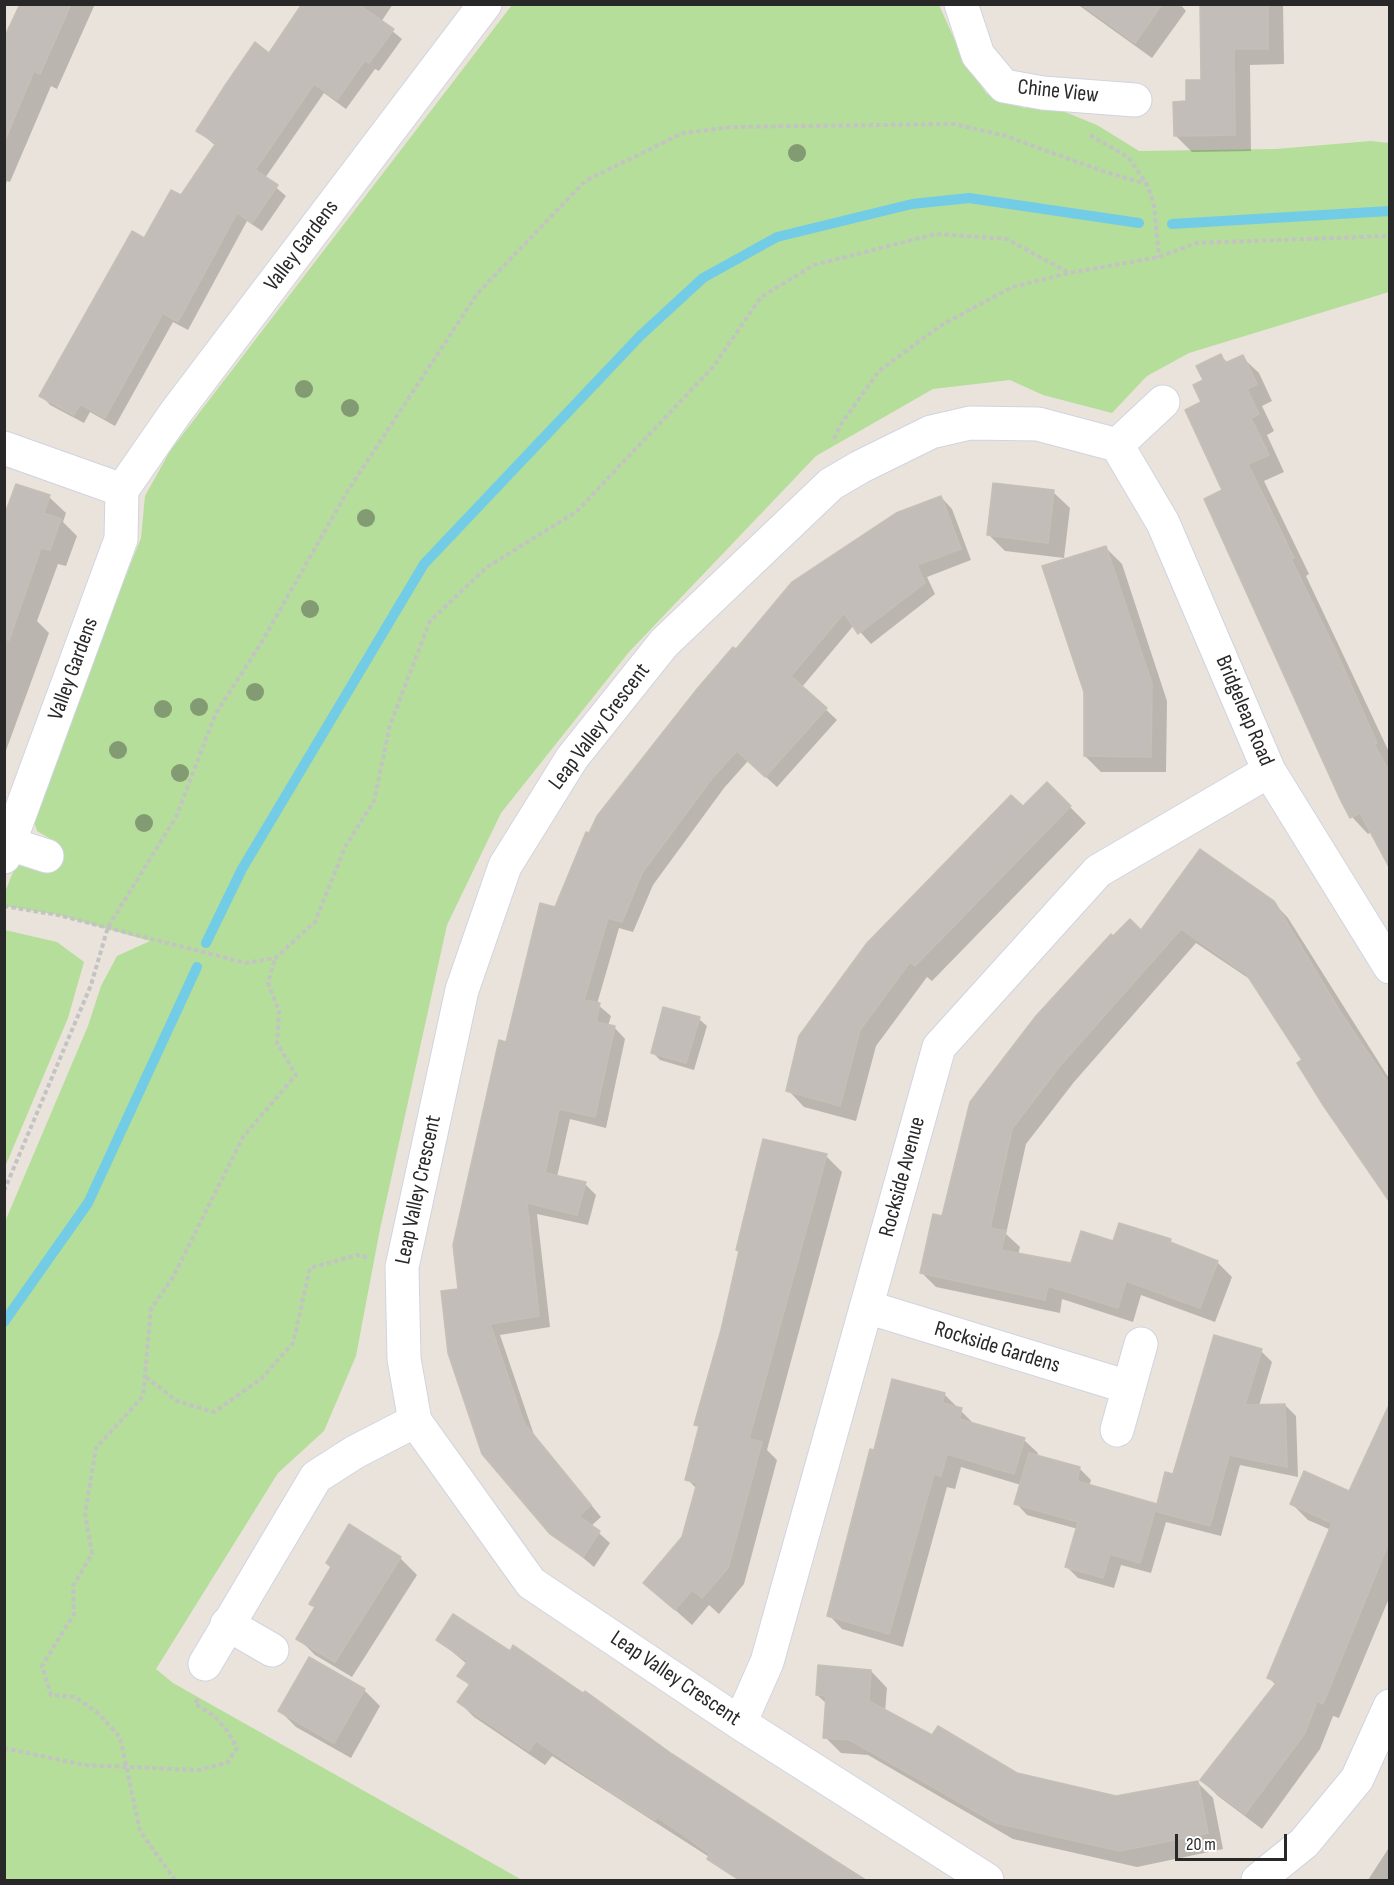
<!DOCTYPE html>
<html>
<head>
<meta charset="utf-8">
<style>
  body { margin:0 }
  #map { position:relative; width:1394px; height:1885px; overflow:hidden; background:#eae3db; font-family:"Sofia Sans Condensed",sans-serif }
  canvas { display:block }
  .frame { position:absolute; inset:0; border:6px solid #282828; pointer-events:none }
  .scale { position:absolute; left:1175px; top:1834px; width:112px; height:27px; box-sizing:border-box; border:3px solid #282828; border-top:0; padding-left:8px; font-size:18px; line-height:21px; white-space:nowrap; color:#282828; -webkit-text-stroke:4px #fff; paint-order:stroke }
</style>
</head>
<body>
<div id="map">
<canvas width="1394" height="1885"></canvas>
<div class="frame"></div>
<div class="scale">20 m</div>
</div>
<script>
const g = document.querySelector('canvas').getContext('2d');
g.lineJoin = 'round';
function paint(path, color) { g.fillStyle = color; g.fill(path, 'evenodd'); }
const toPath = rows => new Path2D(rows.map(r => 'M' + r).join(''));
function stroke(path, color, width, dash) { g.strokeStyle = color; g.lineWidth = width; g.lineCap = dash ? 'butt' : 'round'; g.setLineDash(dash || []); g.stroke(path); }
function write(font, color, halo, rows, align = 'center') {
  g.font = font + ' "Sofia Sans Condensed",sans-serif'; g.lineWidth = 6; g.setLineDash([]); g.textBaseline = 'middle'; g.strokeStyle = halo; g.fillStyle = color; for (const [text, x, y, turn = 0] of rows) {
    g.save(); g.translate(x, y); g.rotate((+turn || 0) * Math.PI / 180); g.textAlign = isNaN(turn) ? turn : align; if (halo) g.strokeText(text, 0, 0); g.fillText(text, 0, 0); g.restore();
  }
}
paint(toPath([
  [512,5,939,5,966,65,987,94,1024,108,1055,108,1097,125,1139,151,1276,149,1371,141,1389,143,1389,292,1189,353,1147,376,1112,413,1043,395,1010,380,933,389,816,456,629,652,501,813,447,925,380,1229,356,1356,324,1431,278,1473,156,1669,173,1683,522,1880,5,1880,4,1224,88,1026,101,986,117,956,150,941,58,915,4,906,5,892,15,867,25,861,51,865,59,844,37,831,31,813,141,538,145,496,170,451],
  [5,930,57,942,84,962,68,1018,5,1167]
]), '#b4de9a');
paint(toPath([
  [23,4,95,4,57,89,51,86,10,182,7,181,4,188,4,44],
  [304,4,393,4,381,22,402,39,379,71,375,69,346,109,324,93,265,178,286,196,262,231,247,221,188,330,173,322,115,426,90,412,84,423,50,405,41,395,145,241,181,197,216,146,198,131,270,55],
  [1077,4,1180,4,1186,11,1152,58],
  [1202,4,1283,4,1284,64,1250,65,1251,151,1192,152,1176,136,1202,81],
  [1221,356,1228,363,1242,357,1259,373,1272,401,1262,406,1274,431,1267,435,1284,472,1264,481,1309,574,1306,576,1390,754,1390,860,1373,831,1368,834,1352,817,1206,500,1224,491,1203,403,1205,381],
  [1053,492,1070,508,1064,558,1005,551,988,534],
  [49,497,66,513,63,522,77,536,66,566,58,564,37,621,49,633,4,756,4,520],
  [941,497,952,509,971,560,927,577,935,594,871,644,854,625,802,687,837,720,777,787,748,761,724,788,653,885,633,932,619,928,597,1004,611,1016,608,1026,614,1027,625,1039,606,1128,570,1119,557,1177,585,1184,596,1195,588,1225,537,1214,550,1327,500,1335,534,1435,601,1517,591,1526,610,1543,594,1567,551,1531,460,1290,507,1043,556,909,590,835,736,651],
  [1106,548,1122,564,1167,701,1166,772,1101,772,1085,756],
  [1047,784,1086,823,932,981,927,977,876,1046,856,1121,804,1107,788,1090,1023,808],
  [1273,902,1288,918,1390,1080,1390,1203,1324,1104,1304,1060,1254,982,1196,943,1074,1082,1026,1144,1006,1234,1020,1247,1018,1255,1072,1265,1114,1243,1170,1241,1175,1246,1217,1262,1232,1277,1215,1322,1141,1295,1133,1322,1062,1299,1060,1313,936,1287,921,1272,943,1218,1113,938],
  [699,1019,707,1026,694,1070,660,1060,652,1052],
  [826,1156,842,1172,767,1450,777,1460,744,1584,719,1614,709,1605,692,1625,645,1583,684,1538,697,1489,687,1479,700,1428,696,1424,722,1331,740,1253,737,1249],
  [1261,1351,1272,1362,1259,1406,1285,1405,1296,1416,1298,1477,1240,1465,1221,1536,1166,1522,1151,1573,1121,1565,1114,1588,1078,1578,1067,1567,1078,1529,1027,1515,1016,1503,1021,1485,961,1467,955,1489,947,1487,903,1647,842,1629,829,1615,875,1452,944,1394,975,1425,1024,1440,1038,1453,1037,1457,1080,1469,1091,1480,1089,1486,1158,1506,1174,1475],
  [1390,1410,1390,1596,1339,1718,1333,1716,1320,1749,1262,1829,1218,1796,1202,1780,1276,1685,1269,1678,1331,1530,1308,1520,1292,1504,1350,1493],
  [400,1558,417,1575,352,1677,315,1655,298,1638,316,1609,311,1604],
  [438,1640,671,1756,867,1880,745,1880,552,1756,545,1765,474,1717,459,1702,470,1686,459,1675,467,1664],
  [871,1671,887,1688,885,1712,933,1737,1016,1774,1116,1797,1197,1782,1213,1798,1223,1849,1137,1867,1013,1839,868,1755,841,1753,825,1737,827,1704,817,1695],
  [364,1690,380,1706,351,1758,296,1727,280,1711],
  [1390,1846,1390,1880,1368,1880]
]), '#0003');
stroke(toPath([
  [1172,224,1390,211],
  [206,943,242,869,424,564,640,336,703,278,777,237,912,204,969,198,1139,223],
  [4,1322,88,1203,197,967]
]), '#73cce6', 10);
const building = toPath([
  [20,4,71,4,40,74,34,71,5,140,4,38,20,4],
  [302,4,358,4,394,29,369,63,365,60,337,100,314,84,255,170,278,185,252,223,237,213,178,322,163,313,105,418,80,404,74,415,39,396,132,231,144,238,171,190,181,195,216,143,196,131,226,84,255,42,269,53,302,4],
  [1081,4,1162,4,1135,43,1081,4],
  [1200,4,1268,4,1268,49,1234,49,1235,135,1174,136,1173,102,1186,101,1186,80,1201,80,1200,4],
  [1221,354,1225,363,1243,355,1257,384,1247,389,1259,414,1251,418,1269,455,1248,464,1294,558,1291,559,1336,651,1377,743,1374,744,1389,771,1389,867,1360,813,1350,818,1341,801,1204,499,1222,490,1185,410,1201,402,1193,385,1203,380,1196,366,1221,354],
  [993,483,1054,490,1048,543,987,535,993,483],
  [16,484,50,495,44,513,61,519,50,550,41,548,9,640,4,639,4,516,16,484],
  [941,496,961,549,917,565,925,583,858,634,844,613,791,676,827,708,765,777,737,751,713,777,642,873,622,922,608,918,584,1000,600,1003,596,1022,615,1026,595,1117,559,1109,545,1173,586,1182,577,1215,527,1203,539,1316,490,1324,524,1423,591,1505,579,1516,600,1531,583,1557,550,1534,482,1454,448,1353,441,1291,458,1289,453,1245,499,1040,506,1042,540,903,555,907,586,832,589,833,597,816,697,689,733,647,736,649,792,582,896,513,941,496],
  [1106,546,1152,684,1151,757,1084,756,1084,692,1042,566,1106,546],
  [1047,782,1071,806,915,966,910,962,860,1030,840,1106,786,1091,799,1036,867,943,1011,795,1023,806,1047,782],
  [1200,849,1274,901,1341,1013,1389,1084,1389,1201,1323,1105,1297,1063,1302,1060,1247,975,1181,929,1059,1067,1012,1129,990,1228,1006,1231,1001,1250,1071,1263,1081,1231,1113,1241,1119,1223,1171,1239,1170,1242,1218,1261,1200,1308,1126,1281,1118,1308,1048,1286,1045,1300,920,1273,933,1214,942,1216,970,1102,1036,1016,1111,934,1113,936,1130,919,1141,930,1200,849],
  [663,1007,700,1017,686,1063,651,1053,663,1007],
  [763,1139,827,1154,749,1439,762,1442,728,1568,702,1598,692,1590,675,1610,643,1583,682,1537,697,1483,685,1480,699,1426,694,1425,721,1330,739,1251,736,1250,763,1139],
  [1214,1335,1262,1349,1245,1405,1285,1404,1287,1467,1229,1455,1210,1526,1155,1511,1140,1563,1110,1554,1103,1578,1065,1567,1078,1522,1014,1504,1029,1453,1080,1467,1077,1481,1157,1504,1165,1472,1173,1474,1214,1335],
  [892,1379,945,1393,942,1403,962,1408,959,1419,1025,1438,1014,1474,947,1454,941,1476,934,1474,889,1634,827,1616,870,1449,874,1450,892,1379],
  [1389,1405,1389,1542,1323,1704,1317,1701,1305,1733,1245,1814,1200,1780,1277,1682,1267,1678,1332,1523,1290,1504,1304,1471,1349,1491,1389,1405],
  [349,1524,401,1557,335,1662,296,1639,315,1607,309,1604,331,1567,326,1563,349,1524],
  [453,1614,510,1651,513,1645,583,1693,585,1691,672,1754,866,1881,741,1881,707,1859,710,1854,657,1817,655,1820,606,1789,536,1741,529,1751,457,1702,470,1684,457,1676,468,1661,436,1640,453,1614],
  [309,1657,365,1689,334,1743,278,1711,309,1657],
  [818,1665,871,1670,869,1701,932,1735,938,1726,1017,1773,1116,1796,1198,1781,1208,1833,1120,1851,996,1823,850,1740,823,1738,826,1696,816,1695,818,1665]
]);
paint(building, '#c2bdb8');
stroke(building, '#c5bfb5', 1.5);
const street = toPath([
  [961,4,978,55,1004,86,1043,93,1135,100],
  [1117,445,1163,523,1269,771,1390,967],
  [1117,445,1163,402],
  [4,448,122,490],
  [10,844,47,856],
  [4,857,121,539,122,490,176,412,485,4],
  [867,1307,1128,1387],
  [415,1421,404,1359,402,1267,462,990,505,866,572,758,664,643,831,484,860,467,931,432,970,423,1038,424,1117,445],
  [1117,1430,1141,1344],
  [227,1624,272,1650],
  [205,1664,316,1477,355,1452,415,1421,531,1583,740,1723,987,1880],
  [740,1723,767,1662,939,1047,1098,871,1269,771],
  [1258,1880,1304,1843,1357,1779,1390,1706]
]);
stroke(street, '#d0d4e1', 35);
stroke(toPath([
  [1090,135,1128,157,1147,184,1154,205,1159,257],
  [834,439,841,424,879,371,940,326,1012,287,1069,273,1159,257,1196,243,1390,236],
  [4,906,58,915,246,963,275,958,315,922,345,847,374,801,390,725,430,621,487,567,576,512,713,367,761,297,814,265,936,234,1007,239,1069,273],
  [4,1191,91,985,108,927,176,817,216,713,260,645,347,492,477,294,585,181,683,133,732,127,954,124,1006,136,1105,172,1147,184],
  [146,1377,177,1401,214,1412,261,1379,293,1343,310,1268,357,1255,369,1258],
  [4,1748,84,1765,198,1770,227,1763,237,1748,227,1730,213,1715,195,1704,198,1699],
  [175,1880,140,1831,120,1737,97,1712,75,1697,51,1695,42,1666,74,1614,73,1586,92,1554,85,1513,96,1448,143,1396,151,1309,173,1277,243,1137,296,1075,277,1043,279,1011,268,983,275,958]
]), '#c3c3c3', 4, [4.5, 3]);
stroke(street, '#fff', 33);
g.fillStyle = '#839b73';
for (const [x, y] of [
  [797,153],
  [304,389],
  [350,408],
  [366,518],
  [310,609],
  [255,692],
  [199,707],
  [163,709],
  [118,750],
  [180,773],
  [144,823]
]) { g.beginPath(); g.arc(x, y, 9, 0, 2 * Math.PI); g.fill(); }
write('22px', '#282828', '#fff', [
  ["Chine View",1058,92,6],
  ["Valley Gardens",302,246,-53],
  ["Valley Gardens",74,669,-70],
  ["Bridgeleap Road",1244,711,67],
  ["Leap Valley Crescent",600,727,-53],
  ["Rockside Avenue",903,1177,-75],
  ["Leap Valley Crescent",419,1190,-78],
  ["Rockside Gardens",997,1348,17],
  ["Leap Valley Crescent",675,1679,34]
]);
</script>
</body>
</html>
